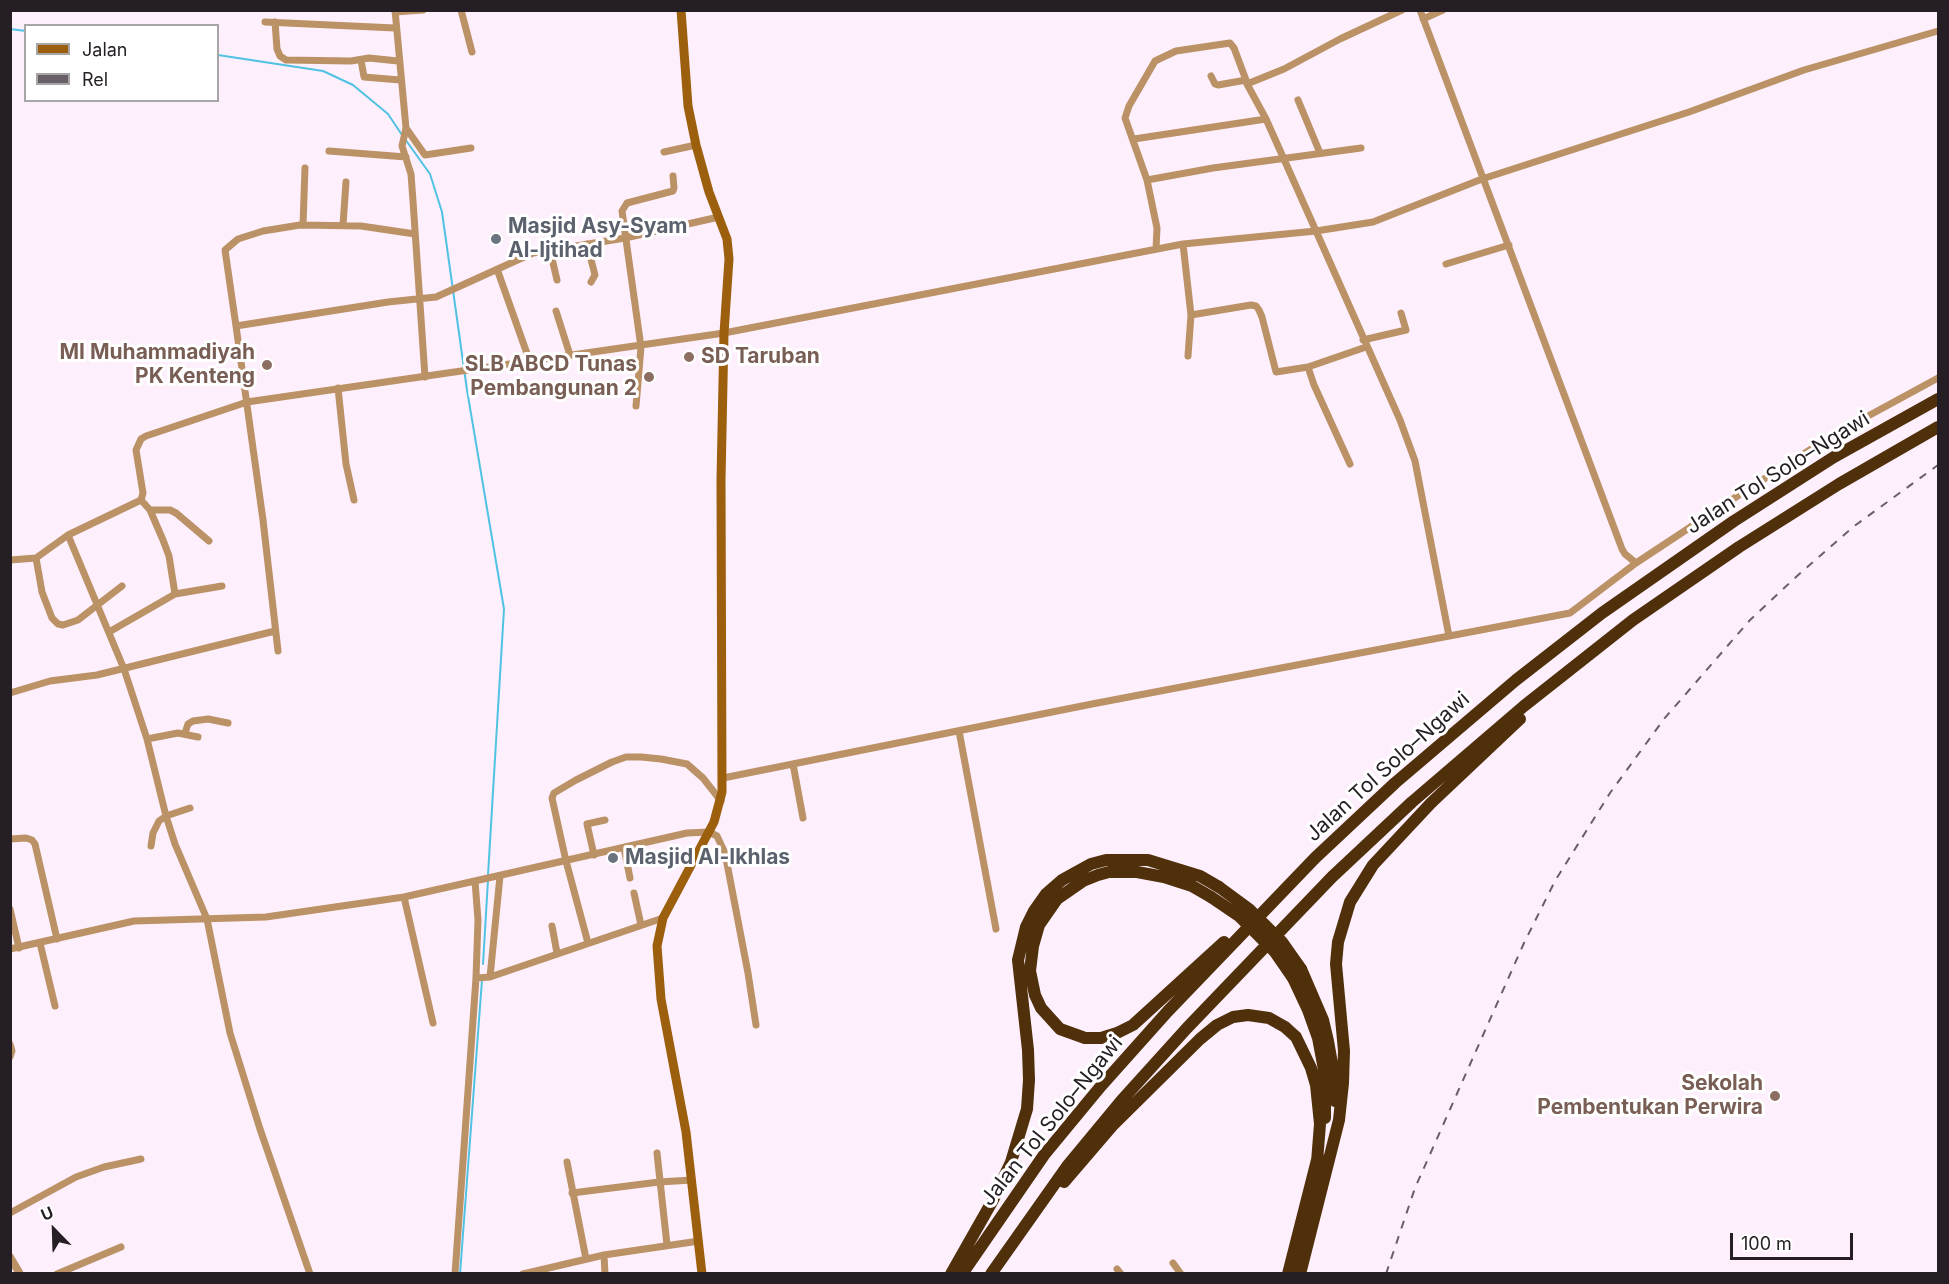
<!DOCTYPE html>
<html>
<head>
<meta charset="utf-8">
<style>
  body { margin:0 }
  #map { position:relative; width:1949px; height:1284px; overflow:hidden; background:#feeffd; font-family:Inter,sans-serif }
  canvas { display:block }
  .frame { position:absolute; inset:0; border:12px solid #251e24; pointer-events:none }
  .legend { position:absolute; left:24px; top:24px; width:195px; height:78px; box-sizing:border-box; background:#fff; border:2px solid #a8a5a7; margin:0; padding:8px 10px; list-style:none; font-size:18px; color:#251e24 }
  .legend li { display:flex; align-items:center; gap:12px; height:30px }
  .legend b { width:30px; border:2px solid #a8a5a7 }
  .north { position:absolute; left:24px; top:1200px; width:60px; height:60px; -webkit-text-stroke:4px #fff; paint-order:stroke; rotate:337deg; font-size:16px; font-weight:700; line-height:24px; text-align:center; color:#251e24 }
  .north::after { content:''; display:block; margin:auto; width:21px; height:27px; background:#251e24; clip-path:polygon(50% 0,100% 100%,50% 72%,0 100%) }
  .scale { position:absolute; left:1730px; top:1233px; width:123px; height:27px; box-sizing:border-box; border:3px solid #251e24; border-top:0; padding-left:8px; font-size:18px; line-height:21px; white-space:nowrap; color:#251e24; -webkit-text-stroke:4px #fff; paint-order:stroke }
</style>
</head>
<body>
<div id="map">
<canvas width="1949" height="1284"></canvas>
<div class="frame"></div>
<ul class="legend">
<li><b style="height:8px;background:#9c5f0d"></b>Jalan</li>
<li><b style="height:8px;background:#695f68"></b>Rel</li>
</ul>
<div class="north">U</div>
<div class="scale">100 m</div>
</div>
<script>
const g = document.querySelector('canvas').getContext('2d');
g.lineJoin = 'round';
const toPath = rows => new Path2D(rows.map(r => 'M' + r).join(''));
function stroke(path, color, width, dash) { g.strokeStyle = color; g.lineWidth = width; g.lineCap = dash ? 'butt' : 'round'; g.setLineDash(dash || []); g.stroke(path); }
function write(font, color, halo, rows, align = 'center') {
  g.font = font + ' Inter,sans-serif'; g.lineWidth = 6; g.setLineDash([]); g.textBaseline = 'middle'; g.strokeStyle = halo; g.fillStyle = color; for (const [text, x, y, turn = 0] of rows) {
    g.save(); g.translate(x, y); g.rotate((+turn || 0) * Math.PI / 180); g.textAlign = isNaN(turn) ? turn : align; if (halo) g.strokeText(text, 0, 0); g.fillText(text, 0, 0); g.restore();
  }
}
stroke(toPath([
  [10,29,26,31],
  [218,55,323,71,353,85,388,114,402,135],
  [405,139,430,174,442,212,467,390,504,609,488,875],
  [483,964,488,880],
  [460,1274,482,980]
]), '#4fc3e1', 2);
stroke(toPath([
  [395,10,406,128,402,146,411,174,413,201,425,377],
  [461,10,472,52],
  [1420,10,1622,549,1625,554,1636,563],
  [395,12,423,10],
  [1423,19,1443,10],
  [265,22,395,28],
  [275,22,277,49,280,56,286,60,351,61,369,58,398,61],
  [361,60,364,77,400,80],
  [1211,76,1215,84,1218,85,1246,80,1247,84,1284,69,1340,39,1402,10],
  [1247,84,1266,119,1316,231,1400,420,1415,461,1449,636],
  [1298,100,1320,153],
  [406,128,425,155,471,148],
  [1134,139,1266,119],
  [329,151,406,157],
  [664,152,696,145],
  [1147,180,1213,168,1361,148],
  [303,225,305,168],
  [343,225,346,182],
  [587,244,595,275,591,282],
  [1183,244,1191,315],
  [1156,249,1157,228,1147,180,1125,118,1129,106,1155,61,1176,51,1230,43,1234,48,1246,80],
  [550,250,557,280],
  [1446,264,1509,245],
  [497,269,530,362],
  [556,311,570,355],
  [236,326,225,250,238,239,263,231,300,225,361,226,415,234],
  [1363,340,1406,330,1401,313],
  [1188,356,1191,315,1251,305,1256,306,1259,310,1262,317,1276,372,1308,367],
  [338,388,346,464,354,500],
  [636,406,641,347,622,211,627,203,673,191,674,188,673,176],
  [1350,464,1314,385,1308,367,1366,347],
  [141,500,150,510,163,540,169,556,175,594],
  [150,510,170,510,176,513,209,541],
  [68,535,124,669,147,739,166,816,159,821,153,833,151,846],
  [36,558,42,592,52,618,58,624,63,625,78,620,122,586],
  [10,560,36,558,68,535,141,500,143,493,136,450,141,439,146,436,247,402,724,333,1183,244,1316,231,1373,222,1482,179,1689,112,1804,70,1938,31],
  [109,632,175,594,222,586],
  [278,651,263,520,236,326,388,302,436,297,533,253,625,238,719,217],
  [10,693,50,681,97,675,275,631],
  [959,731,996,929],
  [185,733,188,724,193,721,208,719,228,723],
  [147,739,178,733,198,737],
  [793,764,803,818],
  [723,778,1092,704,1570,613,1636,563,1742,493,1835,434,1938,378],
  [190,808,166,816,175,844,207,919,230,1033,260,1129,310,1274],
  [10,839,26,838,32,840,35,844,57,939],
  [624,848,630,878],
  [594,855,587,824,605,820],
  [634,893,641,925],
  [404,897,433,1023],
  [10,909,19,948],
  [552,926,557,953],
  [40,943,55,1006],
  [588,943,566,861,552,798,554,793,576,780,612,762,626,757,641,757,661,759,687,764,703,778,721,801],
  [10,949,134,921,266,917,404,897,687,833,709,832,717,836,725,853,748,973,756,1025],
  [490,977,500,876],
  [476,978,490,977,663,918],
  [10,1044,12,1051,10,1057],
  [657,1153,667,1245],
  [567,1162,586,1259],
  [572,1193,659,1182,692,1180],
  [10,1213,76,1177,104,1167,141,1159],
  [604,1255,605,1274],
  [1173,1263,1181,1274],
  [1117,1269,1121,1274],
  [57,1274,121,1247],
  [455,1274,476,978,478,920,475,881],
  [523,1274,604,1255,699,1241]
]), '#bb9166', 7);
stroke(toPath([
  [10,1257,20,1274]
]), '#bb9166', 8);
stroke(toPath([
  [681,10,688,106,696,145,709,192,727,239,729,259,724,333,721,480,722,792,714,822,663,918,657,946,661,999,686,1132,702,1274]
]), '#9c5f0d', 9);
stroke(toPath([
  [1211,897,1192,886,1164,877,1137,872,1109,872,1098,875,1083,881,1057,899,1039,925,1033,946,1030,971,1035,995,1041,1008,1060,1029,1085,1038,1101,1038,1117,1033,1133,1025,1224,942],
  [1301,969,1323,1020,1328,1041,1333,1069,1335,1101],
  [1293,978,1308,1010,1318,1038,1325,1075,1325,1118],
  [1064,1182,1112,1126,1200,1039,1217,1025,1233,1017,1248,1015,1269,1018,1285,1027,1296,1037,1311,1068,1316,1085,1320,1124,1317,1162],
  [951,1274,993,1200,1011,1162,1027,1109,1029,1080,1028,1050,1018,960,1026,927,1034,911,1046,894,1062,880,1091,864,1106,860,1148,860,1200,876,1219,887],
  [962,1274,1044,1155,1101,1086,1168,1011,1315,858,1395,783,1516,680,1602,613,1734,521,1834,457,1938,399],
  [991,1274,1068,1165,1121,1101,1187,1028,1332,877,1412,802,1524,706,1633,620,1739,547,1839,484,1938,427],
  [1288,1274,1318,1156],
  [1300,1274,1339,1120,1343,1083,1344,1051,1336,964,1338,942,1350,902,1373,865,1431,803,1520,719]
]), '#50300a', 12);
stroke(toPath([
  [1386,1274,1415,1188,1524,943,1555,881,1610,793,1664,719,1750,620,1796,577,1853,527,1938,465]
]), '#695f68', 2, [8, 8]);
stroke(toPath([
  [1219,887,1249,909,1282,942,1301,969],
  [1211,897,1239,916,1275,952,1293,978]
]), '#50300a', 12);
for (const [x, y, r, color] of [
  [496,239,6,"#6b7280"],
  [689,357,6,"#8d6e63"],
  [267,365,6,"#8d6e63"],
  [649,377,6,"#8d6e63"],
  [613,858,6,"#6b7280"],
  [1775,1096,6,"#8d6e63"]
]) { const dot = new Path2D(); dot.arc(x, y, r, 0, 2 * Math.PI); g.fillStyle = color; g.fill(dot); stroke(dot, '#fff', 2); }
write('bold 21px', '#5b616d', '#fff', [
  ["Masjid Asy-Syam",508,227],
  ["Al-Ijtihad",508,251],
  ["Masjid Al-Ikhlas",625,858]
], 'left');
write('bold 21px', '#785e54', '#fff', [
  ["MI Muhammadiyah",255,353],
  ["PK Kenteng",255,377],
  ["SD Taruban",701,357,"left"],
  ["SLB ABCD Tunas",637,365],
  ["Pembangunan 2",637,389],
  ["Sekolah",1763,1084],
  ["Pembentukan Perwira",1763,1108]
], 'right');
write('21px', '#251e24', '#fff', [
  ["Jalan Tol Solo–Ngawi",1778,473,-32],
  ["Jalan Tol Solo–Ngawi",1388,767,-42],
  ["Jalan Tol Solo–Ngawi",1052,1121,-51]
]);
</script>
</body>
</html>
